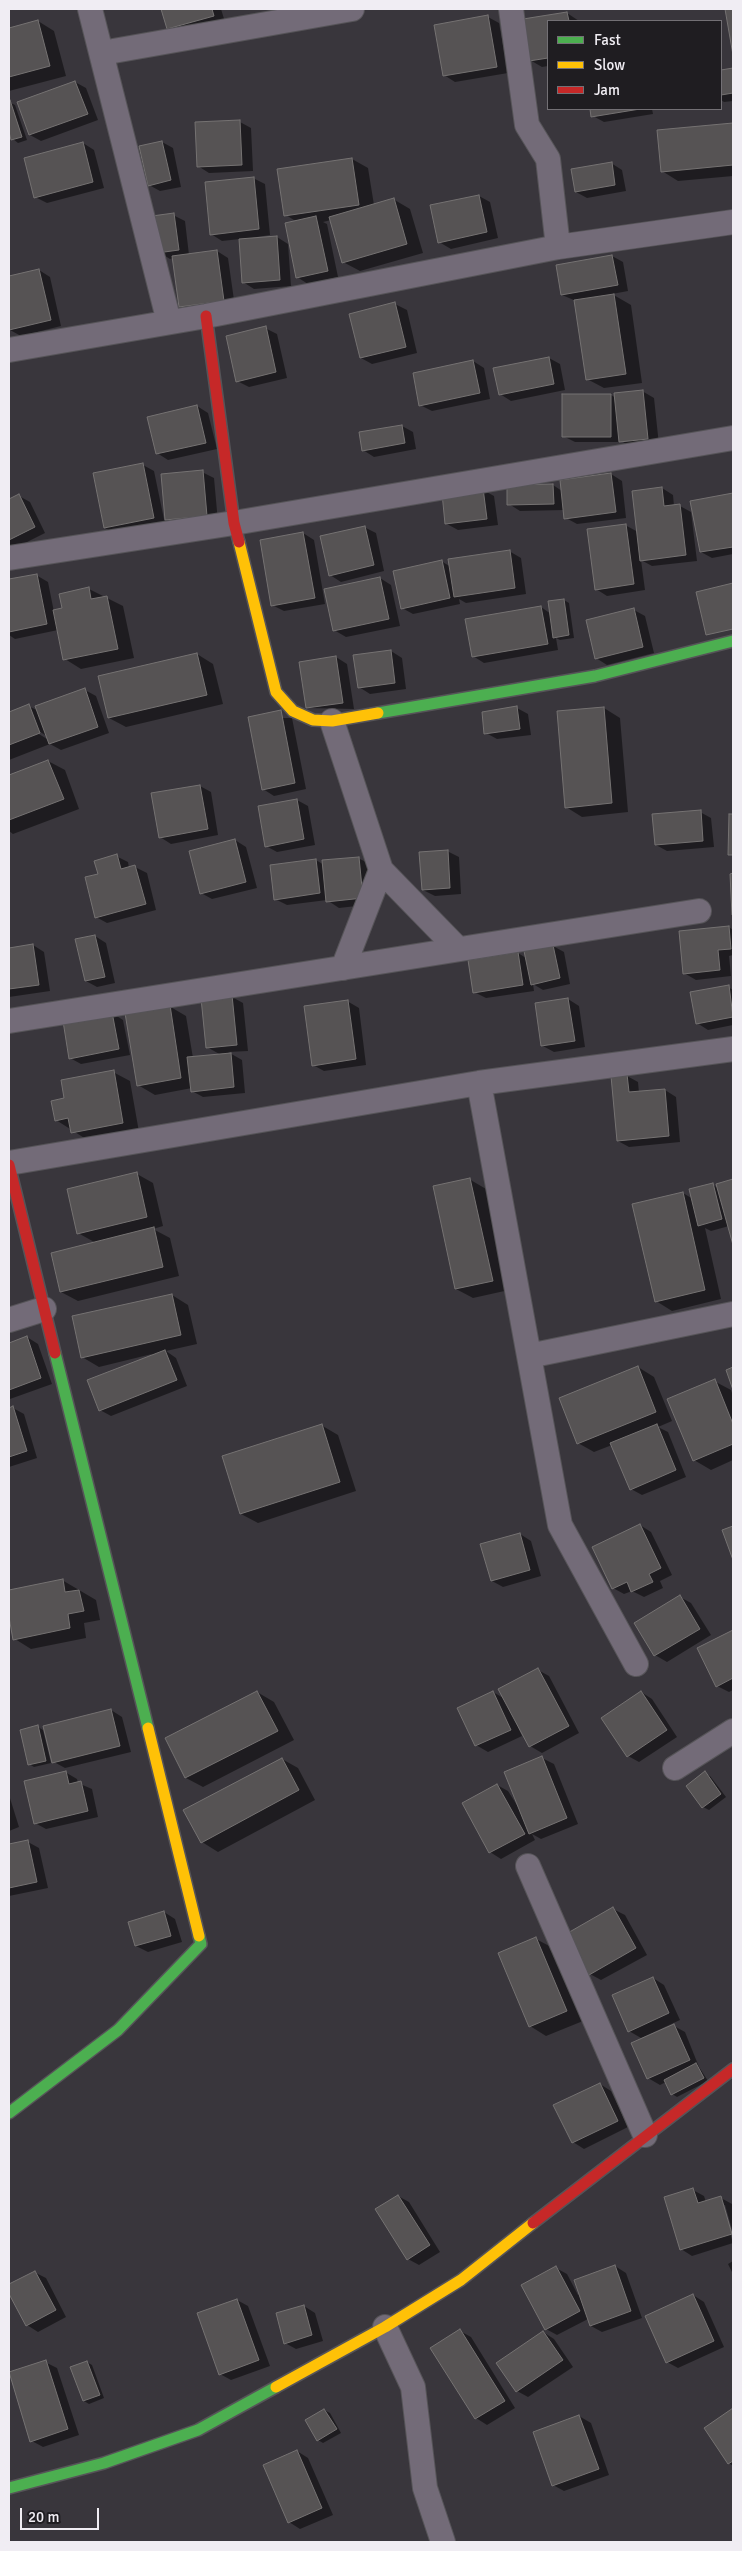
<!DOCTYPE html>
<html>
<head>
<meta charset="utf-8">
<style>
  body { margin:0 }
  #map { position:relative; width:742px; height:2551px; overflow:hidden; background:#39363c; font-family:Signika,sans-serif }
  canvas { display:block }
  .frame { position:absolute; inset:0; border:10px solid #f0edf3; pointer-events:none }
  .legend { position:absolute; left:547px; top:20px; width:175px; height:90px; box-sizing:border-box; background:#1f1d21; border:1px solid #737075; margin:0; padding:6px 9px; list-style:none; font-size:15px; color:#f0edf3 }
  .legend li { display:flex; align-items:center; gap:10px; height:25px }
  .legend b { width:25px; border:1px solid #737075 }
  .scale { position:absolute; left:20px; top:2508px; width:79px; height:22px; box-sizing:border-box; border:2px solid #f0edf3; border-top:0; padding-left:6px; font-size:15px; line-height:18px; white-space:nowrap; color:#f0edf3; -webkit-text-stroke:4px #1f1d21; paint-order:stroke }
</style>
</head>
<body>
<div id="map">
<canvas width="742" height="2551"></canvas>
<div class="frame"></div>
<ul class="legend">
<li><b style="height:6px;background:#4caf50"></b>Fast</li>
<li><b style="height:6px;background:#ffc107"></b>Slow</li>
<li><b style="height:6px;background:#c62828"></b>Jam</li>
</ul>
<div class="scale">20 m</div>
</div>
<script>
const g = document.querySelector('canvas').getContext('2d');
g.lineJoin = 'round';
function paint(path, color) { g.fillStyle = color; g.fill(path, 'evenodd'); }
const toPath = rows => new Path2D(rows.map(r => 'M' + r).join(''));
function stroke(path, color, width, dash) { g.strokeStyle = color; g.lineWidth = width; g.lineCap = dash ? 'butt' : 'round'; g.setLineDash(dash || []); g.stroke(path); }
paint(toPath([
  [162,9,221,9,225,22,179,35,168,28],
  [567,13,579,21,548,21,548,66,542,67,530,60,524,20],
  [488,17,499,23,508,73,455,82,444,75],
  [38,21,54,31,66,76,9,91,9,29],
  [733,69,733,101,724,102,721,100,721,71],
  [75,82,86,88,98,120,41,141,30,135],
  [9,102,15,105,27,140,18,143,13,139,9,128],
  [591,109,652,109,653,114,604,122,593,116],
  [240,122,251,128,253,171,209,173,198,166],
  [733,124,733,176,678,181,662,171,658,131],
  [162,142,173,148,181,187,160,191,149,185],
  [83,143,94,150,104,188,47,203,35,197],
  [352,159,368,168,374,205,393,199,410,209,423,253,360,271,343,262,331,220,323,222,327,224,338,277,308,284,297,277,297,222,286,215],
  [611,163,622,170,626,191,587,198,576,192],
  [253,178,265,184,270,235,257,237,257,239,277,237,288,244,291,286,254,289,243,282,240,239,222,241,211,234],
  [479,196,490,202,498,238,451,249,439,242],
  [173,215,185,221,189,255,217,251,228,258,235,307,191,313,180,306,173,258,170,259,159,252],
  [612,256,623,262,628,291,612,294,631,305,642,383,604,388,587,379,576,301,562,295],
  [39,270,50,277,61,326,21,336,10,330,9,323,9,278],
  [395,304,407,310,417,353,372,364,361,358],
  [265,328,277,334,287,378,249,387,237,381],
  [549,358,560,364,565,390,511,401,500,394],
  [473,361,484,368,490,399,432,411,420,405],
  [642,391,654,398,659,445,631,447,623,442,575,442,563,436,563,395,611,395,616,398],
  [197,406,208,413,217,449,168,460,157,453],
  [402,426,413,432,416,449,374,457,363,450],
  [143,465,154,471,165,524,116,534,105,528],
  [202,472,214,478,218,522,178,526,167,520],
  [611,474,622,481,626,518,577,524,566,518,565,510,520,511,509,504,553,485,562,491],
  [662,488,673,495,674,506,680,506,691,512,697,561,652,566,641,560,645,590,607,596,596,589,625,525,638,532],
  [483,490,494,496,498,525,458,530,447,524],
  [733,494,733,554,712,558,701,552,692,502],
  [19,496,30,502,45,533,9,551,9,501],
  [364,527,376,533,384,571,341,582,330,575],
  [303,533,314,540,325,604,284,611,272,605],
  [509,551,521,558,526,594,466,603,459,599,460,604,413,614,402,608,441,561,451,567],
  [36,575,48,582,54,612,63,609,89,589,123,606,134,658,81,669,65,659,58,630,15,639,9,635,9,581],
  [380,578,391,585,400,626,346,637,334,630],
  [564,600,569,603,574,638,560,640,556,638,558,650,484,663,473,656,541,607,551,614],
  [634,610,645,616,654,653,607,665,596,658],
  [391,651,402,658,406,689,370,694,359,687],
  [197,654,213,664,223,704,126,727,109,718],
  [336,657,347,664,354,709,307,708],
  [85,690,96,696,109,733,61,750,50,744,9,760,9,713,28,706,39,711],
  [35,729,47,736,47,739,34,731],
  [517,708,528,714,531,735,497,739,486,733],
  [604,708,620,718,628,812,582,817,566,807],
  [249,718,292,718,306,789,274,796,263,789],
  [48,761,65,770,79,809,13,834,9,831,9,776],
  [200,786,211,792,218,835,171,844,160,837],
  [297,800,308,806,315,845,277,852,266,846],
  [700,812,711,818,714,847,667,851,656,845],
  [235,840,246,847,257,888,212,899,201,893],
  [447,851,459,857,461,894,435,896,423,890],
  [116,856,128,862,129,868,135,867,147,873,156,910,107,923,96,917,99,875],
  [358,858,370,864,374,904,339,908,327,900,287,905,275,899,316,860,324,865],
  [729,927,733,930,733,955,729,956,731,976,696,980,684,973],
  [95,936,106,943,115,983,97,987,86,981],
  [33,945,44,952,50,991,9,997,9,949],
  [553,946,564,952,570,984,543,990,533,984,534,991,486,998,474,992,518,953,526,958],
  [728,987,733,990,733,1025,708,1030,697,1023],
  [232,997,243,1003,248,1051,228,1052,242,1060,245,1093,203,1097,192,1091,192,1088,155,1095,138,1085,169,1006,186,1016,193,1058,221,1055,207,1047],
  [568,999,579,1006,585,1047,554,1052,543,1046],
  [347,1001,359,1008,366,1065,324,1071,313,1065],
  [112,1013,123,1020,130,1055,81,1064,70,1058],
  [113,1072,130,1081,139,1132,89,1141,56,1120,65,1099],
  [627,1076,638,1082,639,1093,665,1090,676,1097,680,1142,629,1147,618,1141],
  [137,1174,153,1183,163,1226,153,1229,170,1238,179,1276,78,1301,61,1292,96,1243,78,1233],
  [469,1179,486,1189,509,1290,473,1298,456,1289],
  [733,1180,733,1241,729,1226,711,1231,705,1228,721,1299,672,1311,656,1301,683,1193,693,1199,713,1185,718,1188,717,1185],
  [172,1295,188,1305,197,1344,166,1351,176,1358,187,1386,111,1416,100,1410,152,1354,99,1367,82,1357],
  [27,1337,38,1344,52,1384,10,1399,9,1344],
  [638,1367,654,1377,672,1421,658,1427,668,1432,686,1477,642,1495,631,1489,612,1445,594,1452,578,1443],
  [714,1381,731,1390,733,1396,733,1460,711,1470,694,1460],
  [13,1408,24,1414,37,1458,9,1467,9,1409],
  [321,1425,338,1435,356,1491,258,1523,241,1514],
  [640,1525,651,1532,672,1575,660,1581,663,1588,644,1597,632,1591,624,1594,613,1588],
  [520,1534,531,1541,541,1576,503,1587,492,1581],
  [62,1580,96,1600,100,1620,84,1623,86,1638,31,1649,15,1639,9,1610,9,1591],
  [680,1597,691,1603,711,1635,667,1662,655,1655,636,1623],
  [733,1631,733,1690,729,1692,717,1686,699,1649],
  [538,1670,549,1676,579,1733,542,1753,530,1746,520,1726,518,1727,522,1736,488,1752,476,1745,493,1692,505,1699],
  [257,1692,274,1702,294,1740,203,1787,186,1778,167,1739],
  [641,1692,652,1699,677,1737,639,1762,628,1756],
  [111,1710,122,1717,131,1752,65,1768,54,1762],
  [38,1727,43,1730,51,1763,34,1767,29,1764],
  [542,1758,554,1764,578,1824,541,1839,532,1834,535,1840,501,1859,490,1852,497,1785,508,1791,520,1810],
  [282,1759,298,1768,315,1800,218,1852,202,1842],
  [65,1772,77,1779,78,1783,92,1789,98,1817,46,1829,35,1823],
  [705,1773,710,1776,726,1797,709,1810,703,1807],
  [9,1795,19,1827,9,1831],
  [28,1842,39,1848,48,1888,9,1896,9,1846],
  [613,1909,625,1915,647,1955,601,1980,590,1974],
  [164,1912,175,1919,182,1942,148,1952,136,1946,129,1922],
  [536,1939,553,1948,583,2021,546,2036,530,2026],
  [653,1978,664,1985,680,2020,641,2038,629,2031],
  [674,2026,685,2032,699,2067,708,2081,677,2097,672,2094,666,2082,660,2085,648,2078],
  [600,2084,611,2091,628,2127,584,2149,573,2142],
  [693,2190,704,2196,706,2202,721,2198,732,2204,733,2233,725,2205,722,2205,733,2243,692,2256,681,2249],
  [398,2196,409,2202,440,2252,419,2265,408,2259],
  [733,2261,733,2274,728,2264],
  [615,2266,626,2273,642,2318,602,2332,591,2326,588,2319,557,2335,546,2329,556,2268,567,2274,578,2295],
  [34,2272,46,2278,66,2317,38,2332,27,2325,9,2291,9,2286],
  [693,2295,704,2302,724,2347,678,2368,667,2362],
  [237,2300,248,2306,270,2366,231,2380,220,2374],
  [304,2306,315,2313,323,2341,296,2349,285,2343],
  [460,2331,471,2337,515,2408,487,2425,476,2418],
  [543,2332,554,2339,573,2367,528,2397,517,2391],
  [45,2362,57,2368,79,2435,43,2447,32,2441,9,2373],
  [87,2362,92,2365,104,2398,89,2404,84,2401],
  [733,2409,733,2466,729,2463,705,2429],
  [324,2410,330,2413,341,2433,323,2443,318,2440],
  [579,2416,591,2423,609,2475,564,2491,553,2485],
  [297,2451,308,2458,333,2515,300,2529,289,2522,264,2465]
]), '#0007');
const building = toPath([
  [161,9,212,9,214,16,167,29,161,9],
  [725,9,733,9,733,55,725,9],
  [567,12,569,21,548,21,548,58,529,61,523,19,567,12],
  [488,15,497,67,443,76,434,25,488,15],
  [38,20,50,66,9,77,9,28,38,20],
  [733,68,733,93,721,95,721,70,733,68],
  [75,81,88,114,29,135,17,102,75,81],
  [10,100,22,137,11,140,9,132,10,100],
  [590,109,640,109,591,117,590,109],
  [240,120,242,165,197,167,195,122,240,120],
  [733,123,733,165,661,172,657,130,733,123],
  [162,141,171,180,148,186,139,146,162,141],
  [83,142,93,182,34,198,24,158,83,142],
  [352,158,359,205,284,216,277,169,352,158],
  [612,162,615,185,575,192,571,169,612,162],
  [254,177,259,229,210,235,205,182,254,177],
  [479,195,487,232,438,243,430,205,479,195],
  [394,198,407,244,342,263,329,217,394,198],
  [174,213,179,250,157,253,152,216,174,213],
  [316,216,328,271,296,278,285,223,316,216],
  [277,236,280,280,242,283,239,239,277,236],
  [217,250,224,301,179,307,172,256,217,250],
  [612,255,618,285,561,295,556,265,612,255],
  [39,269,51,320,9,330,9,276,39,269],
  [614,294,626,374,586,380,574,300,614,294],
  [395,302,406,347,360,358,349,314,395,302],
  [266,326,276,372,236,382,226,336,266,326],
  [549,357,554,384,499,395,493,368,549,357],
  [473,360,480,393,419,406,413,373,473,360],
  [643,390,648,439,619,442,614,393,643,390],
  [562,394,611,394,611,437,562,437,562,394],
  [197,405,206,443,156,454,147,417,197,405],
  [402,425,405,443,362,451,359,432,402,425],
  [143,463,154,518,104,528,93,473,143,463],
  [203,470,207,516,165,520,161,474,203,470],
  [611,473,616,512,564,519,560,480,611,473],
  [553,484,554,504,507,505,507,485,553,484],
  [662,487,664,506,680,504,686,555,640,561,632,491,662,487],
  [483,488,487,519,445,524,442,493,483,488],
  [733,493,733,547,700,552,690,501,733,493],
  [19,494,35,527,9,540,9,499,19,494],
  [626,524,634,584,595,590,587,529,626,524],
  [365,526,374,565,329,576,320,536,365,526],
  [303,532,315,598,271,606,260,540,303,532],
  [510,550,515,588,454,597,448,559,510,550],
  [442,560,450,598,401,609,393,571,442,560],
  [37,574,47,624,9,632,9,579,37,574],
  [380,577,389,619,333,631,324,589,380,577],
  [733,583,733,629,706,635,696,592,733,583],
  [89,587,91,599,107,596,118,649,63,660,53,610,62,608,59,594,89,587],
  [564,599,569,635,553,638,548,601,564,599],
  [541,606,548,644,472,657,465,619,541,606],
  [634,608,643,647,595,659,586,620,634,608],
  [391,650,395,683,358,688,353,655,391,650],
  [197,653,207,695,108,718,98,676,197,653],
  [336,656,343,703,306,708,299,662,336,656],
  [85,688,98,727,49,744,35,706,85,688],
  [29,704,40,733,9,745,9,712,29,704],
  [517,706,520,729,484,734,482,712,517,706],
  [604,707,612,803,565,808,557,711,604,707],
  [281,710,295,783,262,790,248,717,281,710],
  [48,760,64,799,9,820,9,775,48,760],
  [200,785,208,829,159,838,151,793,200,785],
  [297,799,304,839,265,847,258,806,297,799],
  [701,810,703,841,655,845,652,814,701,810],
  [729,814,733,814,733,855,728,855,729,814],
  [235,839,246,882,200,894,189,851,235,839],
  [448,850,450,888,422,890,419,852,448,850],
  [117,854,121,869,135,865,146,904,95,918,85,877,98,874,94,861,117,854],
  [359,857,363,898,326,902,322,860,359,857],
  [316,859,320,893,274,900,270,865,316,859],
  [733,873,733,915,732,915,730,874,733,873],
  [729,926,731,949,718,950,720,970,683,974,679,931,729,926],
  [95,935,105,977,85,981,75,939,95,935],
  [33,944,39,985,9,989,9,948,33,944],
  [553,945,560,978,531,985,524,951,553,945],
  [518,952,523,985,473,993,468,960,518,952],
  [729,985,733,1017,696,1024,690,992,729,985],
  [232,995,237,1045,206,1048,201,998,232,995],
  [568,998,575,1041,541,1046,535,1003,568,998],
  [348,1000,356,1059,312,1066,304,1006,348,1000],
  [170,1005,181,1078,137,1086,125,1013,170,1005],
  [112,1012,119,1049,69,1059,63,1021,112,1012],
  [231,1053,234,1087,191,1092,187,1057,231,1053],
  [114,1070,123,1123,71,1133,68,1118,55,1121,51,1101,64,1098,61,1080,114,1070],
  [627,1074,629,1092,665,1089,669,1136,617,1141,611,1076,627,1074],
  [137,1172,147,1217,77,1234,67,1189,137,1172],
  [470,1178,493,1281,455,1289,433,1186,470,1178],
  [733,1179,733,1245,716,1184,733,1179],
  [713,1183,722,1219,698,1226,689,1189,713,1183],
  [683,1192,705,1290,655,1302,632,1204,683,1192],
  [154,1227,163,1267,60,1292,51,1253,154,1227],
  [172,1294,181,1335,81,1358,72,1316,172,1294],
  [27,1336,41,1378,9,1390,9,1343,27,1336],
  [165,1350,177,1380,99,1411,87,1380,165,1350],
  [638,1366,656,1412,577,1444,559,1398,638,1366],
  [733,1367,733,1390,726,1370,733,1367],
  [715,1379,733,1424,733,1444,693,1461,667,1399,715,1379],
  [13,1406,27,1451,9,1457,9,1408,13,1406],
  [322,1424,340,1482,240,1514,222,1456,322,1424],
  [657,1424,676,1470,630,1490,610,1443,657,1424],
  [640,1524,661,1568,649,1574,653,1582,631,1592,627,1582,612,1589,592,1547,640,1524],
  [733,1526,733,1560,722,1530,733,1526],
  [520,1533,530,1570,491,1581,480,1544,520,1533],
  [63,1579,65,1592,79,1590,84,1611,68,1614,70,1628,13,1640,9,1617,9,1590,63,1579],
  [680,1595,700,1629,654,1656,634,1623,680,1595],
  [733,1630,733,1678,716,1687,697,1648,733,1630],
  [538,1668,569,1726,529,1747,498,1689,538,1668],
  [257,1691,278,1731,185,1778,165,1738,257,1691],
  [493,1691,511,1730,475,1746,457,1708,493,1691],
  [641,1691,667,1730,627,1757,601,1718,641,1691],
  [111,1709,120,1746,52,1763,43,1726,111,1709],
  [38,1725,46,1761,28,1765,20,1730,38,1725],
  [542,1756,567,1818,529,1834,504,1772,542,1756],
  [282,1758,299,1790,201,1843,183,1810,282,1758],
  [66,1771,69,1784,81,1781,88,1811,34,1824,24,1781,66,1771],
  [705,1771,721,1794,702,1808,686,1786,705,1771],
  [497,1784,525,1834,489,1853,462,1803,497,1784],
  [28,1840,37,1882,9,1888,9,1844,28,1840],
  [613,1907,636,1948,589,1975,566,1934,613,1907],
  [164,1911,171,1936,135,1946,128,1922,164,1911],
  [536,1937,567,2011,529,2027,498,1953,536,1937],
  [653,1977,669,2013,628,2032,612,1995,653,1977],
  [674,2024,690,2060,647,2079,631,2043,674,2024],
  [696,2063,704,2078,671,2095,664,2080,696,2063],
  [600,2083,618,2121,572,2143,553,2105,600,2083],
  [693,2188,698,2203,721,2196,732,2234,680,2250,664,2197,693,2188],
  [398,2195,430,2245,407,2260,375,2209,398,2195],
  [615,2265,631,2311,590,2326,574,2280,615,2265],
  [556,2266,580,2311,545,2330,521,2285,556,2266],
  [35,2271,56,2310,26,2326,9,2294,9,2284,35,2271],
  [693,2294,714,2341,666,2363,645,2316,693,2294],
  [237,2299,259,2360,219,2375,197,2313,237,2299],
  [304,2305,312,2335,284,2344,276,2313,304,2305],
  [460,2329,505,2401,475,2419,430,2348,460,2329],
  [543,2331,563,2360,516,2392,496,2363,543,2331],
  [46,2360,68,2429,30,2442,9,2372,46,2360],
  [87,2361,100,2395,83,2401,70,2367,87,2361],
  [733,2408,733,2461,728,2464,704,2428,733,2408],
  [324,2409,337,2429,317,2441,305,2420,324,2409],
  [579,2415,599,2469,552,2486,533,2432,579,2415],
  [297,2450,322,2508,288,2523,263,2465,297,2450]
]);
paint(building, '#565354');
stroke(building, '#757272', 1);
const street = toPath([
  [90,9,169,322],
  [511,9,527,125,548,159,558,247],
  [102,53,352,9],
  [9,350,206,316,558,247,733,222],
  [9,558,234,523,733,438],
  [332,721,381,870,343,968],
  [381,870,458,949],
  [9,1021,699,911],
  [479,1083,560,1525,636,1664],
  [9,1163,479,1083,733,1049],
  [9,1320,44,1309],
  [529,1356,733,1314],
  [675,1768,733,1731],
  [528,1866,645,2135],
  [385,2327,413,2387,425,2488,443,2542]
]);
const fast = toPath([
  [378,713,595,676,733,641],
  [55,1353,148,1728],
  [9,2113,118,2030,201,1944,199,1936],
  [9,2488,104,2463,198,2430,276,2387]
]);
const slow = toPath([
  [239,542,276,692,293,711,313,720,332,721,378,713],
  [148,1728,199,1936],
  [276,2387,385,2327,461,2280,533,2223]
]);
const jam = toPath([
  [206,316,234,523,239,542],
  [9,1165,55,1353],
  [533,2223,733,2069]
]);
stroke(street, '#565458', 26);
stroke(fast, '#565458', 14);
stroke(slow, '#565458', 14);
stroke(jam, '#565458', 14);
stroke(street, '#736b78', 24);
stroke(fast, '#4caf50', 11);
stroke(slow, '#ffc107', 11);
stroke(jam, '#c62828', 11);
</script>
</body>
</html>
